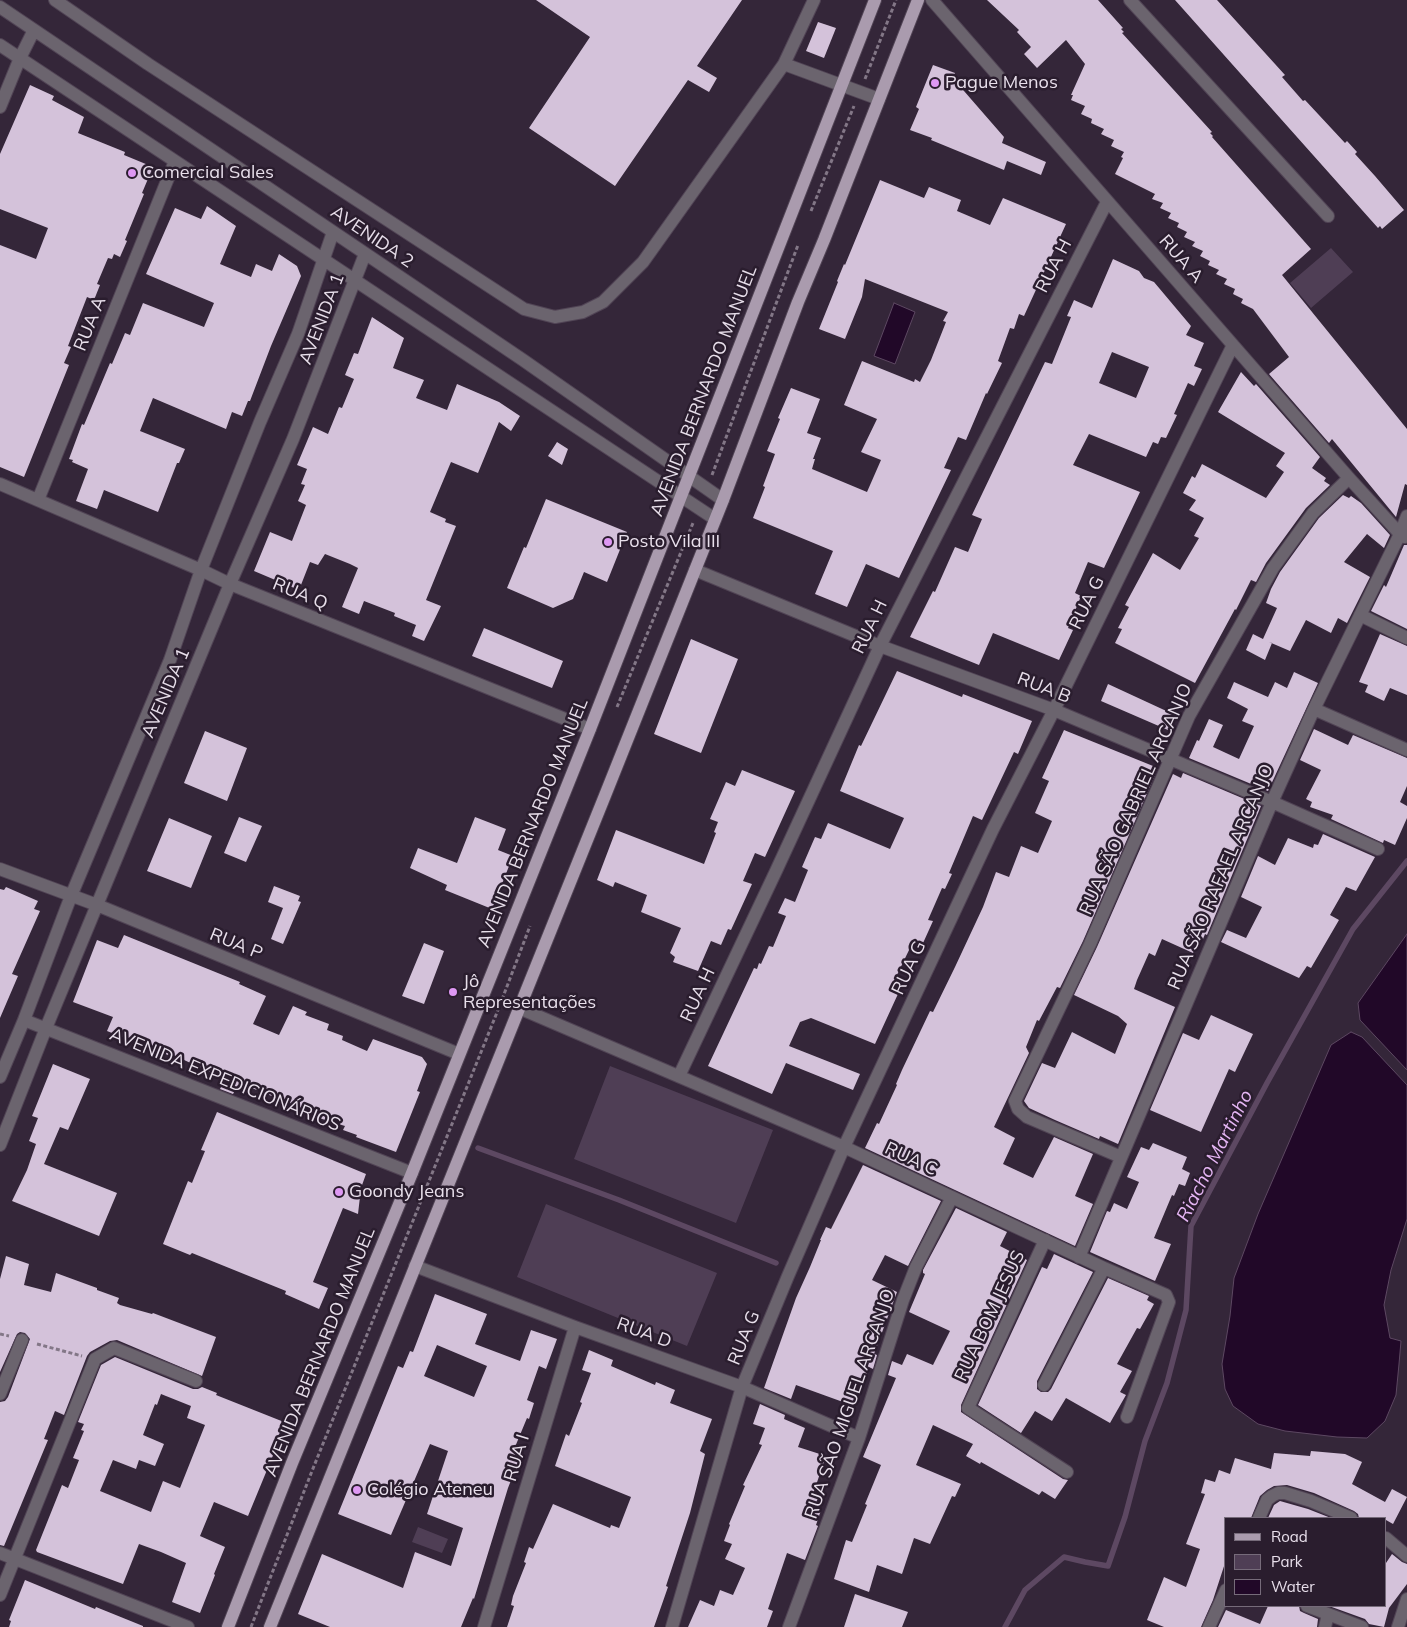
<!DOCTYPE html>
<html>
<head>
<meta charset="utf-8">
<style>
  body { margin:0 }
  #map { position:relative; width:1407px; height:1627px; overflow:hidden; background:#342639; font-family:Mulish,sans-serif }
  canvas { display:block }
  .legend { position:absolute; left:1224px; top:1517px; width:162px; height:90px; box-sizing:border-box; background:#2a1d2e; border:1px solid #766b7a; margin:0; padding:6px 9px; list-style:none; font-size:15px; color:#e8dfeb }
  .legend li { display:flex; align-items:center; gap:10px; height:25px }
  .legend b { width:25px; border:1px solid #766b7a }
</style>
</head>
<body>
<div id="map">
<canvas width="1407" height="1627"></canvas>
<ul class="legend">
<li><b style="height:6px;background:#aa9bae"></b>Road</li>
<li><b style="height:14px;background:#4f3e55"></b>Park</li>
<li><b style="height:14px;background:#210828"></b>Water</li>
</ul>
</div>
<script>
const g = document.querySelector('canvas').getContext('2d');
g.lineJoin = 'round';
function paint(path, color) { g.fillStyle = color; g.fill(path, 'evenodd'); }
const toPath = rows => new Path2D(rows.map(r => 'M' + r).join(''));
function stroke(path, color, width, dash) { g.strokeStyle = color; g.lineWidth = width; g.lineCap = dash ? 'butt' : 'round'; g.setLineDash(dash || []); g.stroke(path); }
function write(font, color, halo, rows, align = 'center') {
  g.font = font + ' Mulish,sans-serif'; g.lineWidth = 5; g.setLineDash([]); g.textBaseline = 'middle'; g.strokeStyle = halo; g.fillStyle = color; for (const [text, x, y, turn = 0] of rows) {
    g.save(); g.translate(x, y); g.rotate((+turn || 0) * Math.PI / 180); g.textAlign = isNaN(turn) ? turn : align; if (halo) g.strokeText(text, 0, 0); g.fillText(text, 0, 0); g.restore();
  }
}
paint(toPath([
  [1331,248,1353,272,1311,308,1290,283],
  [610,1066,773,1130,736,1223,574,1159],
  [546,1204,717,1273,687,1346,517,1277],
  [418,1527,448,1539,442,1553,412,1542]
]), '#4f3e55');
const water = toPath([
  [894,303,915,312,895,364,874,356,894,303],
  [1407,934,1407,1070,1360,1020,1358,1003,1407,934],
  [1351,1032,1362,1037,1407,1085,1407,1219,1391,1270,1384,1305,1390,1338,1401,1341,1399,1364,1396,1395,1385,1421,1367,1438,1337,1437,1285,1431,1258,1424,1233,1406,1225,1389,1222,1364,1230,1316,1234,1278,1258,1214,1331,1045,1351,1032]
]);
paint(water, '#210828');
stroke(water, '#5d4862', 1);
stroke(toPath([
  [478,1148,619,1200,776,1263],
  [1005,1627,1025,1590,1064,1557,1085,1562,1108,1566,1125,1517,1145,1441,1167,1383,1186,1310,1191,1226,1267,1083,1353,929,1407,861]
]), '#5d4862', 5.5);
paint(toPath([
  [536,0,742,0,697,66,717,78,709,92,688,80,615,186,529,128,590,37],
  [987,0,1098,0,1123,28,1121,29,1124,32,1122,33,1212,132,1210,133,1213,136,1212,137,1311,249,1282,275,1407,429,1407,485,1405,484,1396,517,1332,439,1329,443,1269,374,1289,357,1253,309,1241,303,1243,299,1233,294,1235,289,1224,284,1227,279,1216,274,1219,270,1208,265,1210,261,1200,256,1203,251,1192,246,1195,242,1184,237,1187,232,1177,227,1179,223,1168,218,1171,213,1160,208,1163,203,1152,199,1155,194,1115,174,1123,158,1121,157,1124,152,1111,146,1114,140,1101,134,1104,129,1091,123,1092,119,1081,114,1085,106,1071,100,1073,95,1071,95,1085,64,1066,40,1037,68,1024,54,1031,47,1017,32,1019,30],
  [1175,0,1217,0,1285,75,1282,77,1303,101,1305,100,1345,143,1347,141,1357,152,1355,154,1375,176,1404,210,1382,229,1380,226,1378,228],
  [818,22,836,28,824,58,806,51],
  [933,65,955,73,953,77,964,91,1004,137,1002,143,1046,162,1041,175,1007,161,1004,170,931,140,932,138,910,130,919,109,916,107],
  [30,85,54,96,52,100,84,117,78,133,125,152,124,155,153,167,142,193,144,194,125,240,127,241,120,257,114,254,112,259,108,258,97,284,100,285,94,300,87,297,68,346,71,347,64,363,69,365,24,477,0,467,0,245,36,259,48,228,0,209,0,154],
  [880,180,924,198,929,187,961,200,957,211,990,225,1003,198,1066,224,1024,316,1019,314,1014,329,1010,328,998,361,1002,363,987,394,986,393,966,440,958,437,944,468,951,470,899,578,866,564,847,607,815,594,833,551,753,518,765,487,763,486,775,454,767,451,780,419,778,418,791,388,820,399,807,433,821,438,813,459,815,459,812,469,867,492,881,460,861,452,877,419,844,405,862,361,914,382,915,379,920,382,931,360,946,322,943,321,948,312,865,279,862,297,845,339,819,329,838,282,837,281,844,264,845,265],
  [207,206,236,226,220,264,251,277,256,264,272,271,279,254,297,266,301,276,271,346,250,401,248,401,242,416,232,412,226,429,153,398,140,431,185,449,179,463,177,463,158,512,104,490,97,509,76,501,88,469,72,462,73,460,69,459,82,424,84,425,110,363,112,364,125,333,130,335,143,303,204,327,214,303,146,274,175,208,201,219],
  [1113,259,1139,271,1144,278,1154,282,1191,326,1186,335,1204,343,1194,366,1202,369,1194,386,1188,383,1174,414,1177,415,1166,438,1161,437,1158,444,1153,442,1146,457,1089,434,1073,465,1140,492,1104,568,1088,562,1075,593,1081,596,1068,628,1073,630,1059,660,993,633,979,665,910,637,933,591,935,592,955,547,968,552,982,519,972,515,1045,362,1052,364,1071,317,1067,316,1074,300,1092,308],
  [1112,352,1149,367,1136,398,1099,383],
  [372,317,404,338,393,368,424,380,416,398,447,410,457,384,499,402,520,416,511,431,499,422,478,473,451,462,430,512,446,519,445,522,456,526,426,600,441,606,424,641,412,636,416,625,394,616,395,613,364,601,359,614,342,607,358,568,350,564,325,554,318,565,310,562,299,590,254,571,270,532,292,541,306,505,298,501,305,485,301,484,307,469,297,465,313,427,328,434,339,407,342,408,354,379,345,375,354,353,358,354],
  [1241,372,1254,386,1256,384,1320,457,1312,468,1326,478,1324,481,1330,485,1306,508,1266,563,1256,582,1251,580,1236,610,1235,609,1195,683,1115,643,1122,629,1118,628,1129,607,1125,605,1153,553,1180,570,1199,538,1194,536,1204,518,1189,510,1196,500,1183,493,1192,476,1195,478,1202,464,1266,498,1284,472,1276,466,1285,453,1218,412],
  [557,442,568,449,562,465,548,456],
  [1343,495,1349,498,1351,496,1361,503,1390,535,1384,548,1367,534,1344,562,1370,577,1347,623,1338,618,1331,633,1306,620,1290,651,1269,642,1272,643,1265,660,1246,650,1253,634,1263,639,1277,608,1266,603,1271,589,1280,572,1319,518],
  [546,499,627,532,607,582,584,572,573,599,553,608,507,588,524,547,526,548],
  [1404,545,1407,545,1407,629,1371,611,1384,585,1386,587],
  [484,628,563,661,552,688,472,656],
  [1380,634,1407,646,1407,695,1390,688,1384,701,1365,692,1368,685,1359,682],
  [691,639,738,659,701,753,654,734],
  [897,671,962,697,963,694,1032,721,1018,754,1014,752,982,820,973,816,949,873,952,874,945,889,942,888,928,920,933,921,919,952,910,948,895,979,903,983,875,1044,811,1018,800,1022,789,1046,860,1074,853,1090,786,1063,772,1094,708,1066,754,968,757,969,759,963,761,964,769,946,773,947,786,916,778,913,785,898,795,902,808,870,802,867,815,837,821,839,828,823,890,849,904,818,840,791,859,745,861,746],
  [1294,672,1318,683,1268,791,1189,758,1197,740,1199,741,1209,719,1223,725,1213,747,1239,759,1254,726,1242,721,1248,709,1227,698,1234,682,1268,697,1275,682,1287,688],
  [1108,684,1175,715,1168,730,1101,701],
  [1314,729,1348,745,1353,735,1407,758,1407,786,1400,802,1407,806,1407,818,1395,845,1384,840,1383,843,1331,819,1333,815,1310,807,1312,802,1306,799,1321,770,1300,760],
  [1064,730,1158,768,1083,941,1060,988,1057,987,1039,1021,1037,1020,1026,1047,1029,1053,994,1127,1015,1138,1003,1164,1033,1178,1054,1137,1093,1154,1075,1196,1093,1204,1075,1246,865,1148,877,1123,879,1124,897,1085,896,1084,902,1070,930,1011,933,1012,955,967,983,907,996,872,1009,877,1021,846,1038,853,1052,821,1035,813,1049,781,1042,778],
  [205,731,247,748,227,801,184,783],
  [742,770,795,791,765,857,755,853,743,881,752,884,731,930,728,929,721,945,711,941,698,971,673,962,675,957,670,953,681,928,641,912,647,895,615,882,613,887,597,880,616,830,704,864,716,833,714,832,718,822,710,819,726,782,735,786],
  [1183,773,1261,806,1207,935,1205,934,1203,939,1200,938,1193,953,1162,939,1155,956,1149,953,1137,980,1134,989,1175,1007,1118,1144,1100,1136,1099,1139,1055,1120,1029,1108,1024,1101,1042,1063,1055,1068,1072,1032,1115,1054,1127,1024,1118,1016,1074,995,1097,947,1173,774,1181,778],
  [239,817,262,826,246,862,224,853],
  [475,817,506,829,498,850,513,856,492,909,445,890,447,885,410,868,418,848,457,863],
  [169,818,212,836,191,888,147,871],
  [1323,834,1375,857,1356,891,1346,887,1330,915,1339,920,1311,968,1307,966,1299,978,1221,942,1227,930,1246,938,1262,907,1241,897,1258,856,1275,865,1288,838,1313,848,1314,844,1318,845],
  [274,886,300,896,298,901,301,902,283,944,271,939,283,908,268,902],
  [6,887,38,901,34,909,40,911,12,974,18,976,0,1018,0,889,4,890],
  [124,935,240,982,239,984,266,996,253,1024,279,1035,293,1006,307,1012,305,1015,329,1024,327,1030,343,1036,342,1040,367,1051,373,1039,422,1057,427,1064,417,1091,420,1092,396,1152,356,1137,357,1135,343,1130,345,1126,319,1118,319,1116,309,1111,242,1084,241,1086,238,1085,233,1094,220,1089,225,1079,169,1053,168,1055,107,1031,113,1017,73,1002,97,940,118,948],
  [424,943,444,951,424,1004,402,996],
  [1211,1015,1253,1034,1235,1072,1229,1069,1201,1132,1150,1110,1183,1033,1199,1040],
  [53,1064,90,1079,68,1130,60,1127,44,1164,117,1193,99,1236,12,1201,27,1170,36,1144,29,1141,38,1118,32,1116],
  [217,1112,366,1174,361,1188,358,1214,343,1208,313,1282,328,1288,319,1309,285,1294,286,1291,192,1253,190,1255,163,1244,188,1181,192,1183,205,1151,201,1150],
  [1153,1143,1187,1157,1182,1169,1190,1173,1185,1186,1179,1184,1174,1196,1172,1195,1154,1238,1171,1244,1155,1281,1090,1252,1107,1211,1110,1212,1114,1203,1127,1209,1139,1182,1127,1177,1141,1147,1149,1150],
  [863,1165,941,1201,908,1266,885,1255,872,1280,897,1292,874,1354,877,1355,873,1369,869,1367,854,1406,796,1385,791,1399,764,1388,796,1298,810,1267,821,1240,820,1240,826,1227,831,1229],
  [956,1208,1007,1232,1000,1246,1027,1260,961,1405,961,1412,1063,1479,1068,1480,1055,1499,1042,1491,1039,1495,981,1462,980,1464,966,1456,973,1444,933,1425,916,1465,961,1484,955,1497,952,1496,930,1544,914,1538,902,1574,877,1565,869,1592,834,1579,846,1540,852,1542,867,1505,865,1504,881,1465,863,1457,896,1378,888,1375,892,1361,902,1365,907,1354,933,1365,950,1331,909,1312,925,1274,923,1273,923,1270],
  [1054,1254,1093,1272,1037,1381,1037,1389,1041,1392,1048,1392,1051,1389,1108,1278,1149,1296,1147,1300,1154,1304,1140,1329,1137,1328,1117,1364,1132,1371,1120,1392,1126,1395,1110,1423,1066,1398,1052,1421,1035,1411,1021,1433,978,1405,1042,1267,1047,1269],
  [6,1256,29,1264,24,1285,51,1292,56,1273,97,1288,97,1290,119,1298,117,1303,120,1305,152,1314,153,1313,216,1337,202,1376,117,1340,110,1341,90,1352,87,1356,64,1415,55,1411,44,1439,48,1440,4,1546,0,1545,0,1402,5,1401,8,1397,30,1339,25,1333,20,1332,17,1334,0,1372,0,1279],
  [435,1294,487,1314,475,1344,520,1361,531,1330,557,1339,546,1369,539,1366,527,1400,534,1403,529,1419,527,1418,515,1447,523,1450,508,1488,474,1599,473,1598,461,1627,330,1627,298,1614,322,1554,403,1588,415,1552,451,1566,463,1528,427,1514,448,1451,430,1444,391,1535,338,1514,398,1366,403,1368,410,1351,413,1352],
  [437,1345,487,1366,474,1397,424,1376],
  [589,1350,613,1360,611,1366,655,1385,656,1382,675,1390,670,1403,712,1419,700,1451,705,1454,690,1513,666,1586,668,1587,654,1627,507,1627,514,1606,511,1605,513,1596,526,1563,524,1562,529,1547,533,1549,553,1504,610,1528,611,1525,619,1528,631,1497,555,1466,566,1434,569,1436,582,1403,580,1402,591,1373,582,1370],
  [115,1357,193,1389,198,1389,202,1387,217,1393,216,1395,284,1422,272,1452,274,1453,248,1516,214,1502,200,1536,225,1547,214,1574,215,1575,200,1613,172,1602,186,1563,161,1552,139,1544,123,1584,37,1552,36,1550,62,1485,68,1488,79,1460,73,1458,84,1431,81,1430,84,1424,78,1422,101,1365],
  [161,1394,191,1406,187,1418,205,1425,180,1488,163,1481,151,1512,100,1491,113,1460,136,1469,139,1460,155,1466,164,1444,143,1435,155,1404,157,1405],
  [760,1404,785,1415,784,1419,805,1428,798,1447,826,1456,813,1494,819,1496,814,1507,821,1510,816,1525,818,1526,805,1560,787,1553,768,1609,773,1611,767,1627,688,1627,700,1600,714,1606,720,1590,733,1595,745,1568,725,1559,732,1544,724,1541,730,1525,729,1524,745,1486,743,1485,762,1445,759,1444,765,1428,753,1424],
  [1311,1451,1345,1454,1362,1462,1352,1484,1385,1502,1392,1489,1407,1497,1393,1524,1386,1520,1386,1518,1359,1518,1358,1514,1354,1511,1314,1493,1287,1485,1274,1486,1267,1490,1260,1496,1251,1518,1226,1518,1226,1560,1213,1600,1201,1627,1164,1627,1147,1620,1164,1577,1186,1587,1200,1549,1186,1544,1205,1494,1201,1493,1205,1479,1215,1482,1219,1470,1230,1474,1235,1458,1271,1469,1274,1453,1310,1456],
  [1280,1501,1308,1509,1331,1518,1268,1518,1274,1505],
  [1392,1554,1402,1562,1407,1564,1407,1584,1389,1608,1384,1627,1369,1624,1365,1619,1329,1606,1386,1606,1386,1563],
  [25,1580,95,1609,96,1607,143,1626,143,1627,9,1627,11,1621,9,1620],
  [855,1594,908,1612,902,1627,844,1627],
  [1268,1606,1299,1606,1300,1611,1304,1613,1318,1619,1317,1627,1218,1627,1226,1610,1260,1624]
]), '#d4c2da');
const minor = toPath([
  [55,0,148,64,524,309,555,317,583,312,603,302,643,262,784,64,814,0],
  [932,0,1349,478,1400,534,1405,537],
  [1130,0,1328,216],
  [0,7,523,360,723,500],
  [0,45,715,519],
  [784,64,879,99],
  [0,107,20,58,34,30],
  [0,484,201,570,230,584,590,729],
  [38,500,175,161],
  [695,570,880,646,1054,710,1272,802,1378,849],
  [1360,615,1407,638],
  [1314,709,1407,750],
  [0,869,97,905,459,1054],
  [519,1008,844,1147,1104,1268,1166,1295,1169,1302,1127,1417],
  [24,1020,412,1173],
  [679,1076,776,871,880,646,1107,202],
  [0,1077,24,1020,71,896,170,660,201,570,260,422,298,334,333,232],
  [0,1145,46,1028,97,905,230,584,293,439,365,254],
  [1121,1157,1027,1117,1018,1109,1015,1101,1090,944,1189,716,1273,568,1313,513,1349,478],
  [1045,1240,968,1408,1067,1472],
  [1079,1257,1272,802,1314,709,1400,534,1407,516],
  [415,1266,575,1327,742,1387,859,1438],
  [1044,1385,1104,1268],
  [0,1394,22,1340],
  [1259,1518,1267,1500,1272,1496,1278,1493,1285,1493,1311,1501,1351,1518],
  [1386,1538,1407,1556],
  [0,1553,188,1627],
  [0,1595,95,1359,114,1348,196,1381],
  [1307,1606,1362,1627],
  [484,1627,575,1327],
  [672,1627,742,1387,788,1276,844,1147,993,829,1054,710,1233,345],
  [789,1627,859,1438,903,1300,916,1267,952,1197],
  [1209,1627,1226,1590],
  [1325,1627,1328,1614],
  [1398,1627,1407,1599]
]);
const major = toPath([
  [228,1627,292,1463,412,1173,590,729,875,0],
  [270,1627,606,793,723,500,798,302,824,240,918,0]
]);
stroke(minor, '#514455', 14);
stroke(major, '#514455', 14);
stroke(toPath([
  [865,79,896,0],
  [811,211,854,106],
  [712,475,798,245],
  [617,707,693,523],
  [0,1334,9,1336],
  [37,1344,82,1356],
  [251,1627,312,1471,498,1010,530,926]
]), '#837787', 3, [4, 2.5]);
stroke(minor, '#6b646e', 12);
stroke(major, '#aa9bae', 12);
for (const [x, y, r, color] of [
  [935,83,5,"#de98f3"],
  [132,173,5,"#de98f3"],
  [608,542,5,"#de98f3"],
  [453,992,5,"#de98f3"],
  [339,1192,5,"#de98f3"],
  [357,1490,5,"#de98f3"]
]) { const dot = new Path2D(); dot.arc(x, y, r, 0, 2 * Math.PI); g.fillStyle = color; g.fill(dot); stroke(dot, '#2a1d2e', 2); }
write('18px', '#e8dfeb', '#2a1d2e', [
  ["Pague Menos",945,83],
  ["Comercial Sales",142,173],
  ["Posto Vila III",618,542],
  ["Jô",463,982],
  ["Representações",463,1003],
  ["Goondy Jeans",349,1192],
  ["Colégio Ateneu",367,1490]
], 'left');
write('18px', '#e8dfeb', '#2a1d2e', [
  ["AVENIDA 2",372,237,34],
  ["RUA A",1181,259,49],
  ["RUA H",1054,266,-63],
  ["AVENIDA 1",322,319,-69],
  ["RUA A",90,324,-68],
  ["AVENIDA BERNARDO MANUEL",704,391,-69],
  ["RUA Q",300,594,22],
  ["RUA G",1087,603,-64],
  ["RUA H",870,627,-64],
  ["RUA B",1044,688,21],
  ["AVENIDA 1",166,693,-67],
  ["RUA SÃO GABRIEL ARCANJO",1136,799,-66],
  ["AVENIDA BERNARDO MANUEL",533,823,-68],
  ["RUA SÃO RAFAEL ARCANJO",1221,877,-67],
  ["RUA P",236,944,22],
  ["RUA G",909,968,-65],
  ["RUA H",698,995,-65],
  ["AVENIDA EXPEDICIONÁRIOS",225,1080,22],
  ["RUA C",911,1159,25],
  ["RUA BOM JESUS",990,1316,-65],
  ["RUA D",644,1333,20],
  ["RUA G",744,1338,-68],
  ["AVENIDA BERNARDO MANUEL",320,1352,-68],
  ["RUA SÃO MIGUEL ARCANJO",850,1404,-71],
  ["RUA I",517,1458,-73]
]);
write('italic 19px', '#e4b5f3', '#2a1d2e', [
  ["Riacho Martinho",1215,1156,-63]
]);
</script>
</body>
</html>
